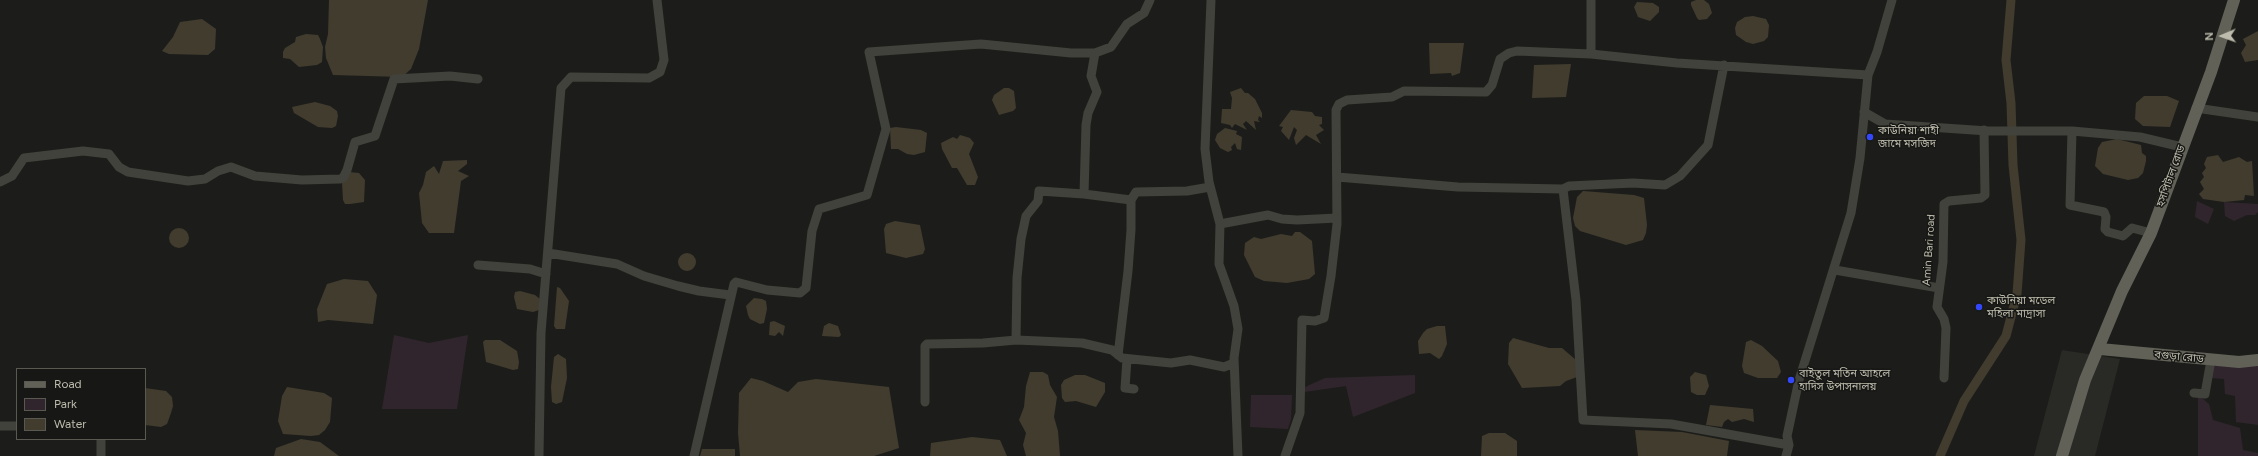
<!DOCTYPE html>
<html>
<head>
<meta charset="utf-8">
<style>
  body { margin:0 }
  #map { position:relative; width:2258px; height:456px; overflow:hidden; background:#1c1d1a; font-family:Figtree,sans-serif }
  canvas { display:block }
  .legend { position:absolute; left:16px; top:368px; width:130px; height:72px; box-sizing:border-box; background:#171815; border:1px solid #595951; margin:0; padding:5px 7px; list-style:none; font-size:12px; color:#bdbbac }
  .legend li { display:flex; align-items:center; gap:8px; height:20px }
  .legend b { width:20px; border:1px solid #595951 }
  .north { position:absolute; left:2202px; top:16px; width:40px; height:40px; -webkit-text-stroke:3px #171815; paint-order:stroke; rotate:268deg; font-size:11px; font-weight:700; line-height:16px; text-align:center; color:#bdbbac }
  .north::after { content:''; display:block; margin:auto; width:14px; height:18px; background:#bdbbac; clip-path:polygon(50% 0,100% 100%,50% 72%,0 100%) }
</style>
</head>
<body>
<div id="map">
<canvas width="2258" height="456"></canvas>
<ul class="legend">
<li><b style="height:5px;background:#616157"></b>Road</li>
<li><b style="height:11px;background:#30252c"></b>Park</li>
<li><b style="height:11px;background:#423c2f"></b>Water</li>
</ul>
<div class="north">N</div>
</div>
<script>
const g = document.querySelector('canvas').getContext('2d');
g.lineJoin = 'round';
function paint(path, color) { g.fillStyle = color; g.fill(path, 'evenodd'); }
const toPath = rows => new Path2D(rows.map(r => 'M' + r).join(''));
function stroke(path, color, width, dash) { g.strokeStyle = color; g.lineWidth = width; g.lineCap = dash ? 'butt' : 'round'; g.setLineDash(dash || []); g.stroke(path); }
function write(font, color, halo, rows, align = 'center') {
  g.font = font + ' Figtree,"Noto Sans Bengali",sans-serif'; g.lineWidth = 3; g.setLineDash([]); g.textBaseline = 'middle'; g.strokeStyle = halo; g.fillStyle = color; for (const [text, x, y, turn = 0] of rows) {
    g.save(); g.translate(x, y); g.rotate((+turn || 0) * Math.PI / 180); g.textAlign = isNaN(turn) ? turn : align; if (halo) g.strokeText(text, 0, 0); g.fillText(text, 0, 0); g.restore();
  }
}
paint(toPath([
  [2062,350,2120,359,2095,456,2034,456]
]), '#292a26');
paint(toPath([
  [2197,201,2214,209,2208,224,2195,217],
  [2224,202,2258,204,2258,212,2255,215,2247,215,2234,221,2225,216],
  [394,335,429,343,468,335,457,409,382,409],
  [2258,365,2258,425,2236,422,2235,396,2225,394,2224,379,2211,378,2210,366],
  [1415,375,1415,393,1353,417,1346,386,1304,392,1305,387,1325,378],
  [1251,395,1292,395,1291,419,1288,429,1250,427],
  [2198,395,2209,404,2213,420,2240,428,2243,450,2258,453,2258,456,2198,456]
]), '#30252c');
paint(toPath([
  [329,0,428,0,419,49,411,69,402,77,333,75,326,58,325,47,328,34],
  [1696,0,1704,0,1709,4,1712,13,1707,19,1699,20,1697,18,1691,5,1691,2],
  [1637,2,1653,3,1659,7,1659,12,1650,21,1638,17,1634,7],
  [1753,16,1766,19,1769,25,1768,37,1764,41,1753,44,1746,42,1736,35,1735,28,1737,22,1745,17],
  [202,19,216,29,215,49,208,55,169,54,162,51,173,37,180,22],
  [2258,31,2258,60,2245,62,2241,53,2246,45,2243,39],
  [306,34,318,35,320,39,323,47,322,62,317,65,299,67,290,59,283,58,283,52,285,48,295,42,296,37],
  [1429,43,1464,43,1460,73,1452,76,1451,73,1430,74],
  [1571,64,1566,97,1532,98,1534,65],
  [1004,88,1009,88,1014,91,1016,108,1013,111,999,115,992,100,994,95],
  [1241,88,1245,93,1248,93,1255,99,1262,113,1262,118,1259,116,1258,120,1260,122,1254,121,1256,130,1246,121,1243,124,1247,130,1235,124,1232,128,1230,125,1221,123,1222,109,1231,109,1232,98,1230,92],
  [2144,96,2167,96,2179,101,2170,127,2143,126,2135,119,2136,103],
  [315,102,330,106,337,111,338,116,336,126,332,128,318,127,294,113,292,107],
  [1291,110,1312,112,1315,116,1322,117,1322,124,1319,125,1324,130,1316,135,1321,144,1306,135,1296,145,1294,138,1297,130,1294,127,1289,140,1281,131,1283,127,1279,126],
  [896,127,921,130,927,133,925,152,914,155,907,154,898,149,891,149,890,128],
  [1225,128,1237,131,1236,134,1242,137,1241,150,1237,149,1235,143,1231,147,1232,150,1228,152,1220,148,1215,140,1217,134],
  [960,135,970,138,974,143,969,154,978,177,975,185,967,185,957,168,952,168,942,149,941,143,953,137,957,139],
  [2117,139,2141,145,2142,153,2146,156,2146,161,2143,173,2138,178,2128,180,2103,174,2095,166,2098,148,2102,142],
  [2218,155,2223,162,2239,157,2247,162,2252,161,2254,196,2245,195,2244,200,2224,202,2203,199,2199,194,2204,189,2200,182,2204,177,2202,173,2206,168,2204,164,2207,157],
  [467,160,467,164,458,171,469,176,461,181,454,233,429,233,422,223,419,193,423,185,426,172,434,166,439,174,443,161],
  [349,172,359,173,365,180,364,202,350,204,345,204,343,200,342,183],
  [1583,191,1634,195,1644,198,1647,225,1646,233,1643,240,1626,245,1580,231,1575,226,1573,218,1577,197],
  [895,221,920,225,925,249,923,254,906,258,886,253,884,229,886,224],
  '169 238a10 10 0 1 1 20 0a10 10 0 1 1-20 0Z',
  [1295,232,1300,232,1312,241,1315,274,1309,279,1287,283,1264,281,1255,277,1244,255,1245,243,1254,237,1261,239,1281,234,1292,236],
  '678 262a9 9 0 1 1 18 0a9 9 0 1 1-18 0Z',
  [344,279,368,281,377,295,373,324,328,320,318,322,317,309,327,284],
  [557,287,560,288,569,301,565,329,556,329,554,326],
  [520,291,535,295,540,299,539,310,533,312,517,309,514,297,515,292],
  [754,298,762,299,766,301,767,309,764,323,760,324,750,319,748,315,746,306],
  [774,321,785,326,783,336,779,332,775,336,769,335,770,322],
  [829,323,838,326,841,335,839,337,822,336,824,326],
  [1437,326,1445,326,1447,344,1442,356,1439,359,1430,353,1419,354,1418,341,1423,333,1427,329],
  [1513,338,1549,348,1562,348,1576,360,1577,377,1566,381,1560,386,1522,388,1508,364,1509,343],
  [485,340,500,340,517,351,519,362,518,369,513,370,486,362,483,342],
  [1751,340,1762,346,1778,361,1781,372,1777,378,1758,378,1744,373,1742,366,1746,342],
  [558,354,566,359,567,378,562,402,556,404,552,402,551,387,554,357],
  [1030,372,1043,372,1048,375,1050,385,1057,397,1054,417,1058,431,1060,456,1026,456,1023,445,1026,433,1019,420,1024,407,1026,386],
  [1695,372,1706,375,1709,386,1705,395,1697,395,1691,392,1690,377],
  [1075,375,1085,375,1105,383,1105,392,1096,407,1076,401,1065,402,1062,398,1061,385,1064,380],
  [751,378,763,381,788,392,798,382,816,379,889,387,899,448,874,456,740,456,738,433,739,393],
  [287,387,324,393,332,398,330,422,325,430,319,435,311,436,283,434,278,421,282,396],
  [145,388,166,391,172,397,173,406,171,413,167,424,161,427,145,425],
  [1710,405,1753,409,1754,422,1744,419,1732,422,1728,419,1724,422,1722,427,1706,425],
  [1635,430,1682,432,1729,441,1727,456,1638,456],
  [1489,433,1505,433,1517,441,1517,456,1481,456,1482,436],
  [972,437,1000,440,1007,456,930,456,931,443],
  [301,439,320,442,339,456,274,456,276,448],
  [702,449,735,449,735,456,700,456]
]), '#423c2f');
stroke(toPath([
  [1940,456,1964,401,2006,336,2017,294,2021,240,2013,165,2011,103,2006,60,2011,0]
]), '#423c2f', 9);
stroke(toPath([
  [1211,0,1205,149,1209,182,1220,224,1219,264,1234,306,1238,329,1234,358,1238,456],
  [1591,0,1591,54],
  [1095,53,1091,76,1097,92,1088,113,1086,125,1084,194,1131,200],
  [1724,65,1708,145,1680,176,1665,185,1633,183,1569,186,1563,189,1576,300,1583,420,1671,424,1789,445],
  [2196,108,2258,117],
  [1864,112,1885,124,1988,131,2072,131,2140,137,2182,147],
  [2072,131,2070,205,2104,212,2106,217,2105,229,2108,232,2123,236,2132,228,2151,233],
  [1337,177,1458,187,1563,189],
  [0,182,12,176,24,158,83,151,109,154,119,167,128,172,188,181,205,179,218,171,231,167,255,176,302,180,340,179,343,178,347,170,355,142,375,136,394,79,450,76,478,79],
  [1220,224,1268,215,1282,219,1297,220,1337,218],
  [548,253,617,264,644,276,678,286,699,291,730,295],
  [478,265,530,269,546,274],
  [1835,270,1939,288],
  [1016,340,1017,278,1021,239,1026,216,1038,201,1039,191,1084,194],
  [1118,355,1128,271,1131,230,1131,200,1136,192,1187,191,1210,187],
  [1127,359,1125,388,1134,389],
  [1944,378,1946,328,1944,319,1937,307,1943,262,1944,204,1949,201,1981,198,1985,195,1984,130],
  [2194,393,2205,394,2211,360],
  [925,402,925,346,927,344,983,343,1016,340,1039,341,1082,343,1112,350,1122,358,1171,363,1190,360,1224,367,1234,363],
  [0,426,17,426],
  [101,456,101,439],
  [539,456,541,333,561,88,571,77,649,78,660,72,664,60,657,0],
  [694,456,734,284,736,282,767,290,800,293,806,288,812,231,819,209,867,195,886,129,869,52,981,44,1071,53,1095,53,1111,47,1127,24,1144,13,1150,0],
  [1285,456,1300,413,1302,320,1315,321,1324,318,1331,276,1337,224,1336,110,1339,104,1347,100,1392,97,1404,91,1486,92,1492,85,1500,59,1509,53,1517,51,1591,54,1677,63,1868,75],
  [1786,456,1789,445,1787,436,1799,380,1851,213,1860,158,1868,75,1877,52,1892,0]
]), '#41423b', 9);
stroke(toPath([
  [2100,349,2239,362,2258,360],
  [2062,456,2085,380,2122,291,2151,233,2211,72,2234,0]
]), '#616157', 12);
for (const [x, y, r, color] of [
  [1870,137,4,"#3448fb"],
  [1979,307,4,"#3448fb"],
  [1791,380,4,"#3448fb"]
]) { const dot = new Path2D(); dot.arc(x, y, r, 0, 2 * Math.PI); g.fillStyle = color; g.fill(dot); stroke(dot, '#171815', 1.5); }
write('11px', '#bdbbac', '#171815', [
  ["কাউনিয়া শাহী",1878,131],
  ["জামে মসজিদ",1878,144],
  ["কাউনিয়া মডেল",1987,301],
  ["মহিলা মাদ্রাসা",1987,314],
  ["বাইতুল মতিন আহলে",1799,374],
  ["হাদিস উপাসনালয়",1799,387]
], 'left');
write('11px', '#bdbbac', '#171815', [
  ["হসপিটাল রোড",2171,176,-70],
  ["Amin Bari road",1929,250,-86],
  ["বগুড়া রোড",2179,357,5]
]);
</script>
</body>
</html>
